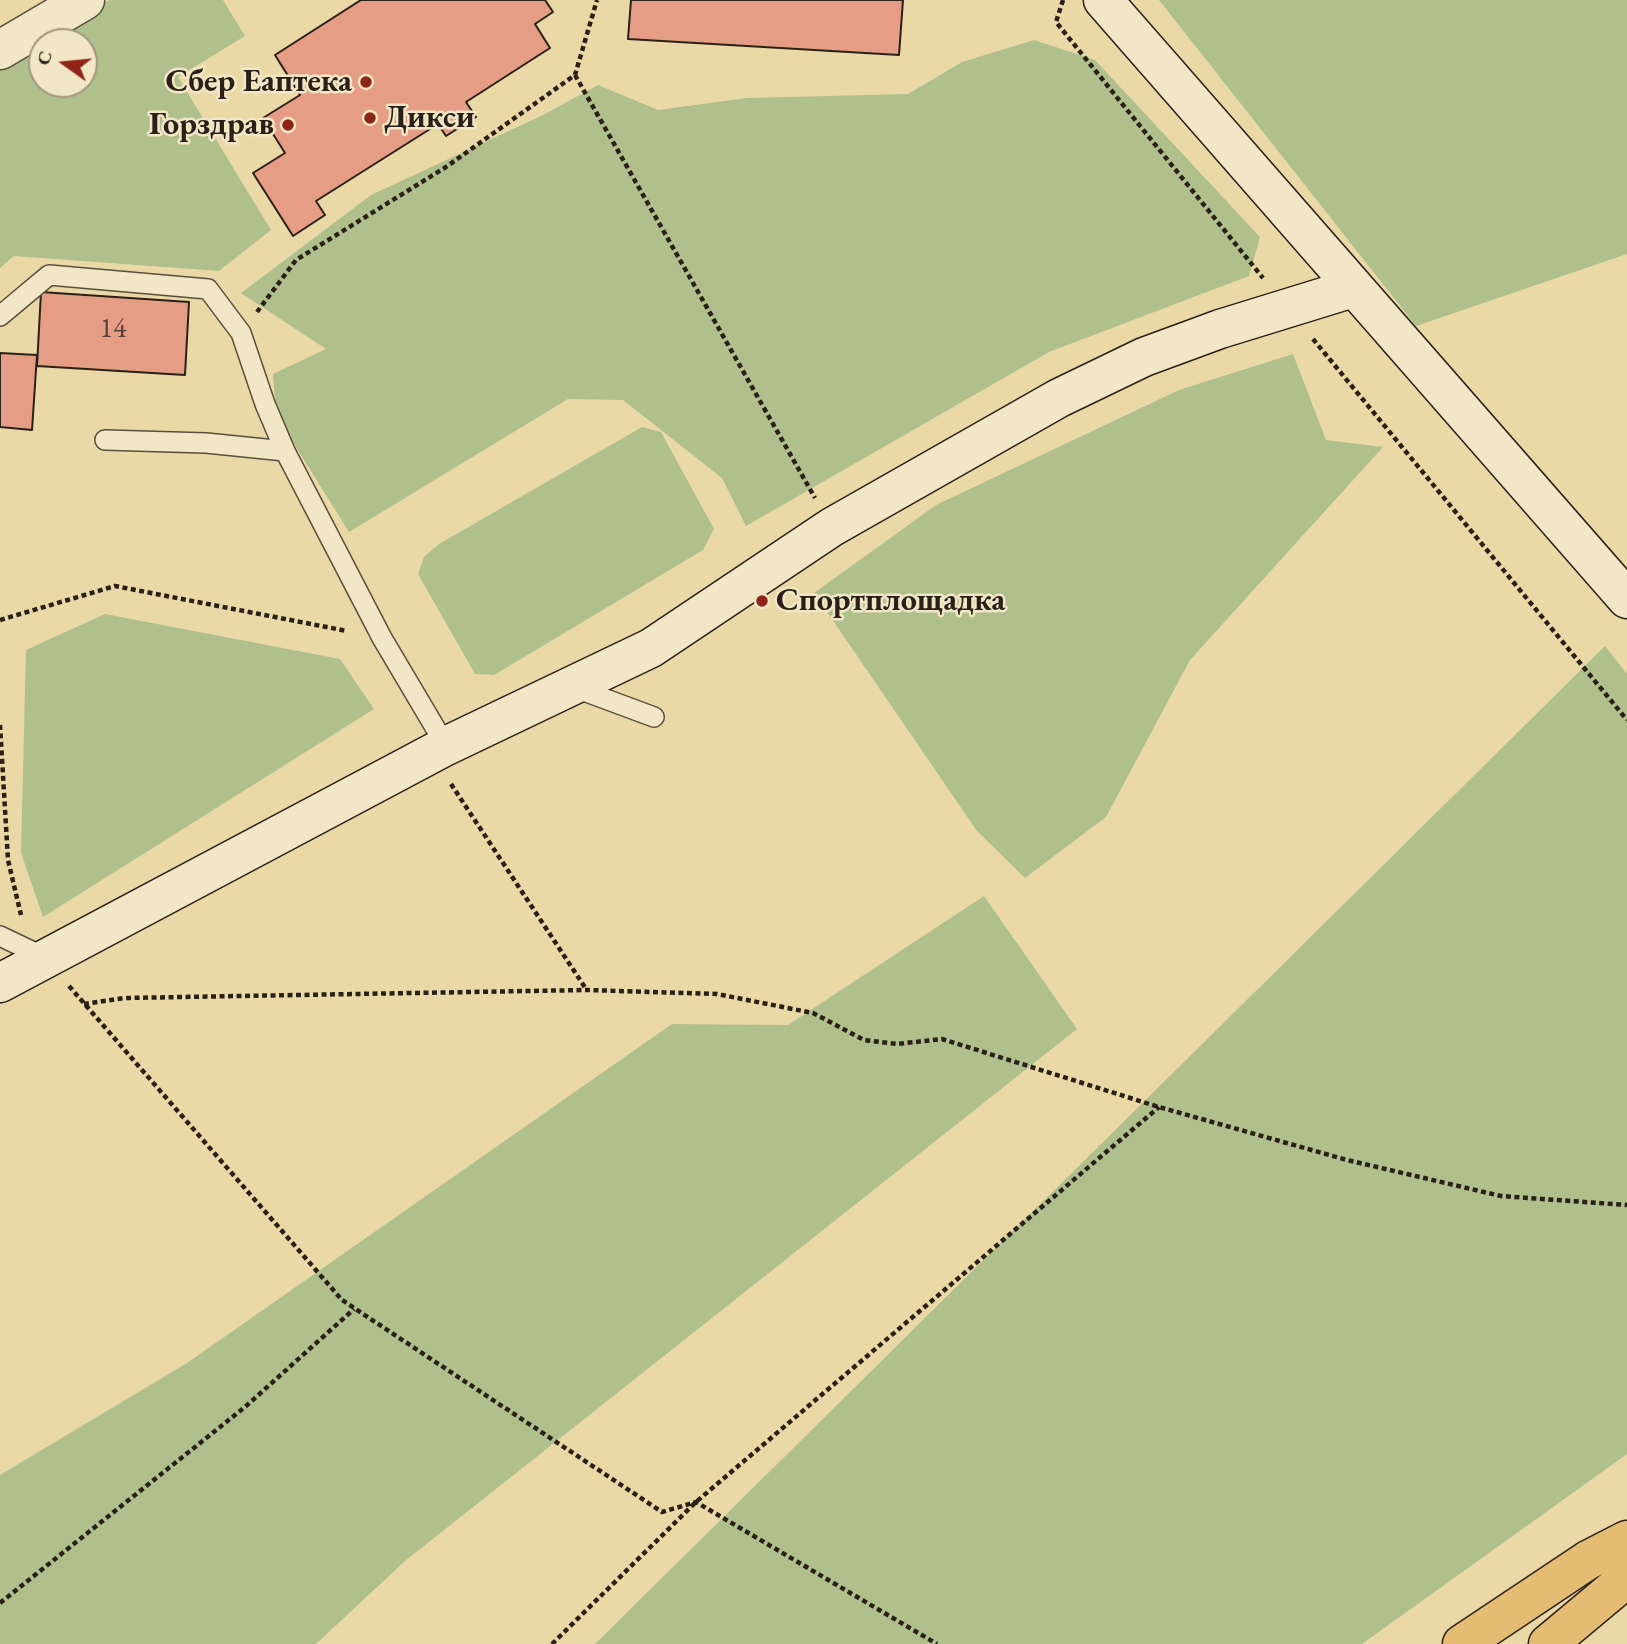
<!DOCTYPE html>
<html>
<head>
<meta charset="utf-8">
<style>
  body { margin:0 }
  #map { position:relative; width:1627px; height:1644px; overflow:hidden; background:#ead9a6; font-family:"EB Garamond",serif }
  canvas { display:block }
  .north { position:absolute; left:28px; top:28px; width:70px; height:70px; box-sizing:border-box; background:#f1e6c5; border:2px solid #a19780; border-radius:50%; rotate:285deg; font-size:19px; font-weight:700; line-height:28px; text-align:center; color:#2a2018 }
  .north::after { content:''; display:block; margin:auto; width:24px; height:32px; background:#8f2418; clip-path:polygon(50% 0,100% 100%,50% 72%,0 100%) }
</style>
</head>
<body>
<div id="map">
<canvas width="1627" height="1644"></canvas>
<div class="north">С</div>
</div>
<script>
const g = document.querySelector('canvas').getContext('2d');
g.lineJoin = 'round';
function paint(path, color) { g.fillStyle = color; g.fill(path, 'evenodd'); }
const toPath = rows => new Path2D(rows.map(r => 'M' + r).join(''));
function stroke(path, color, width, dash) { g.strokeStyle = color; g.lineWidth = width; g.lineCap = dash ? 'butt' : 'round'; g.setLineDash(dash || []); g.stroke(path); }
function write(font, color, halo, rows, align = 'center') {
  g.font = font + ' "EB Garamond",serif'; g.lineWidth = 5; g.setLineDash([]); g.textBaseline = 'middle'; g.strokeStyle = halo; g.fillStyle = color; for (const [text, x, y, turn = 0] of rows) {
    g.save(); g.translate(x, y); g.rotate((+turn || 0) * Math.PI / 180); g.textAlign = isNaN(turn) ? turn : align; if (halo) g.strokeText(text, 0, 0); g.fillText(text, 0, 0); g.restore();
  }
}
paint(toPath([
  [109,0,223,0,245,36,178,77,271,230,219,271,14,256,0,268,0,66],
  [42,42,84,42,84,84,42,84],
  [1159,0,1627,0,1627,254,1416,326],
  [1034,40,1095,60,1260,237,1249,276,1049,352,746,526,722,478,623,400,568,399,349,532,276,415,273,374,326,349,241,293,371,195,543,115,598,85,658,110,747,98,908,94,962,62],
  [1293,354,1326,440,1383,447,1190,660,1106,817,1025,878,977,831,814,593,936,505,1179,390],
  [642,427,661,432,714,529,703,550,494,675,475,674,418,574,424,557,439,544],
  [105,614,340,659,374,709,43,917,21,853,26,650],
  [1605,646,1627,674,1627,1454,1362,1644,595,1644],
  [984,896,1077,1029,405,1561,316,1644,0,1644,0,1475,187,1363,672,1024,788,1025]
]), '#b0c08c');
const building = toPath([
  [361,0,545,0,553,12,535,24,550,48,466,102,476,117,446,136,438,124,316,201,325,215,293,236,253,173,285,153,263,118,300,95,275,55,361,0],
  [631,0,903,0,899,55,628,39,631,0],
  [41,292,189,302,185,375,37,366,41,292],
  [0,353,37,355,32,430,0,427,0,353]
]);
paint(building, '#e69d86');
stroke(building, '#2a2018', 2);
const lane = toPath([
  [0,316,49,275,208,289,241,333,265,404,285,451],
  [105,440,206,443,285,451,382,638,446,746],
  [573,687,654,717],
  [0,936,46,958]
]);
const street = toPath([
  [0,50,85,0]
]);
const secondary = toPath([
  [1103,0,1627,599],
  [0,983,446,746,651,648,832,527,1059,398,1144,357,1220,329,1353,288]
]);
const primary = toPath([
  [1462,1644,1588,1560,1627,1540]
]);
const highway = toPath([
  [1548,1644,1627,1578]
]);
stroke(lane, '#5a4e3c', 22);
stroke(street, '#5a4e3c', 41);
stroke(secondary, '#2a2018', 41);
stroke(primary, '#2a2018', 41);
stroke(highway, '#2a2018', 41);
stroke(toPath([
  [1063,0,1056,22,1263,278],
  [575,75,815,498],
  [257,312,296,260,446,167,575,75,597,0],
  [1313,339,1627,720],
  [0,620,115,586,347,631],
  [0,725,8,860,21,915],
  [451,784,586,989],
  [69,986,342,1300,662,1512,696,1502,937,1644],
  [84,1004,124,998,587,990,717,994,813,1013,864,1040,897,1044,942,1039,1159,1107,1347,1160,1501,1196,1627,1205],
  [0,1603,245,1407,354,1309],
  [552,1644,696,1502,1159,1107]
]), '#2a2018', 4.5, [5, 3.5]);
stroke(lane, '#f1e6c5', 19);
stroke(street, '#f1e6c5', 38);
stroke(secondary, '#f1e6c5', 38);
stroke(primary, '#e5bc73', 38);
stroke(highway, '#e5bc73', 38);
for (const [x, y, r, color] of [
  [366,82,7,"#8f2418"],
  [370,118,7,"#8f2418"],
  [288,125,7,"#8f2418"],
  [762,601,7,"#8f2418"]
]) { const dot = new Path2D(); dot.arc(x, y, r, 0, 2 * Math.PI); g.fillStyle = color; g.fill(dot); stroke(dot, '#f1e6c5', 2.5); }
write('28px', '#593f34', null, [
  ["14",113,329]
]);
write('bold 32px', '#2a2018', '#f1e6c5', [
  ["Сбер Еаптека",352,82],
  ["Дикси",384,118,"left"],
  ["Горздрав",274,125],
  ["Спортплощадка",776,601,"left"]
], 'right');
</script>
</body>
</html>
